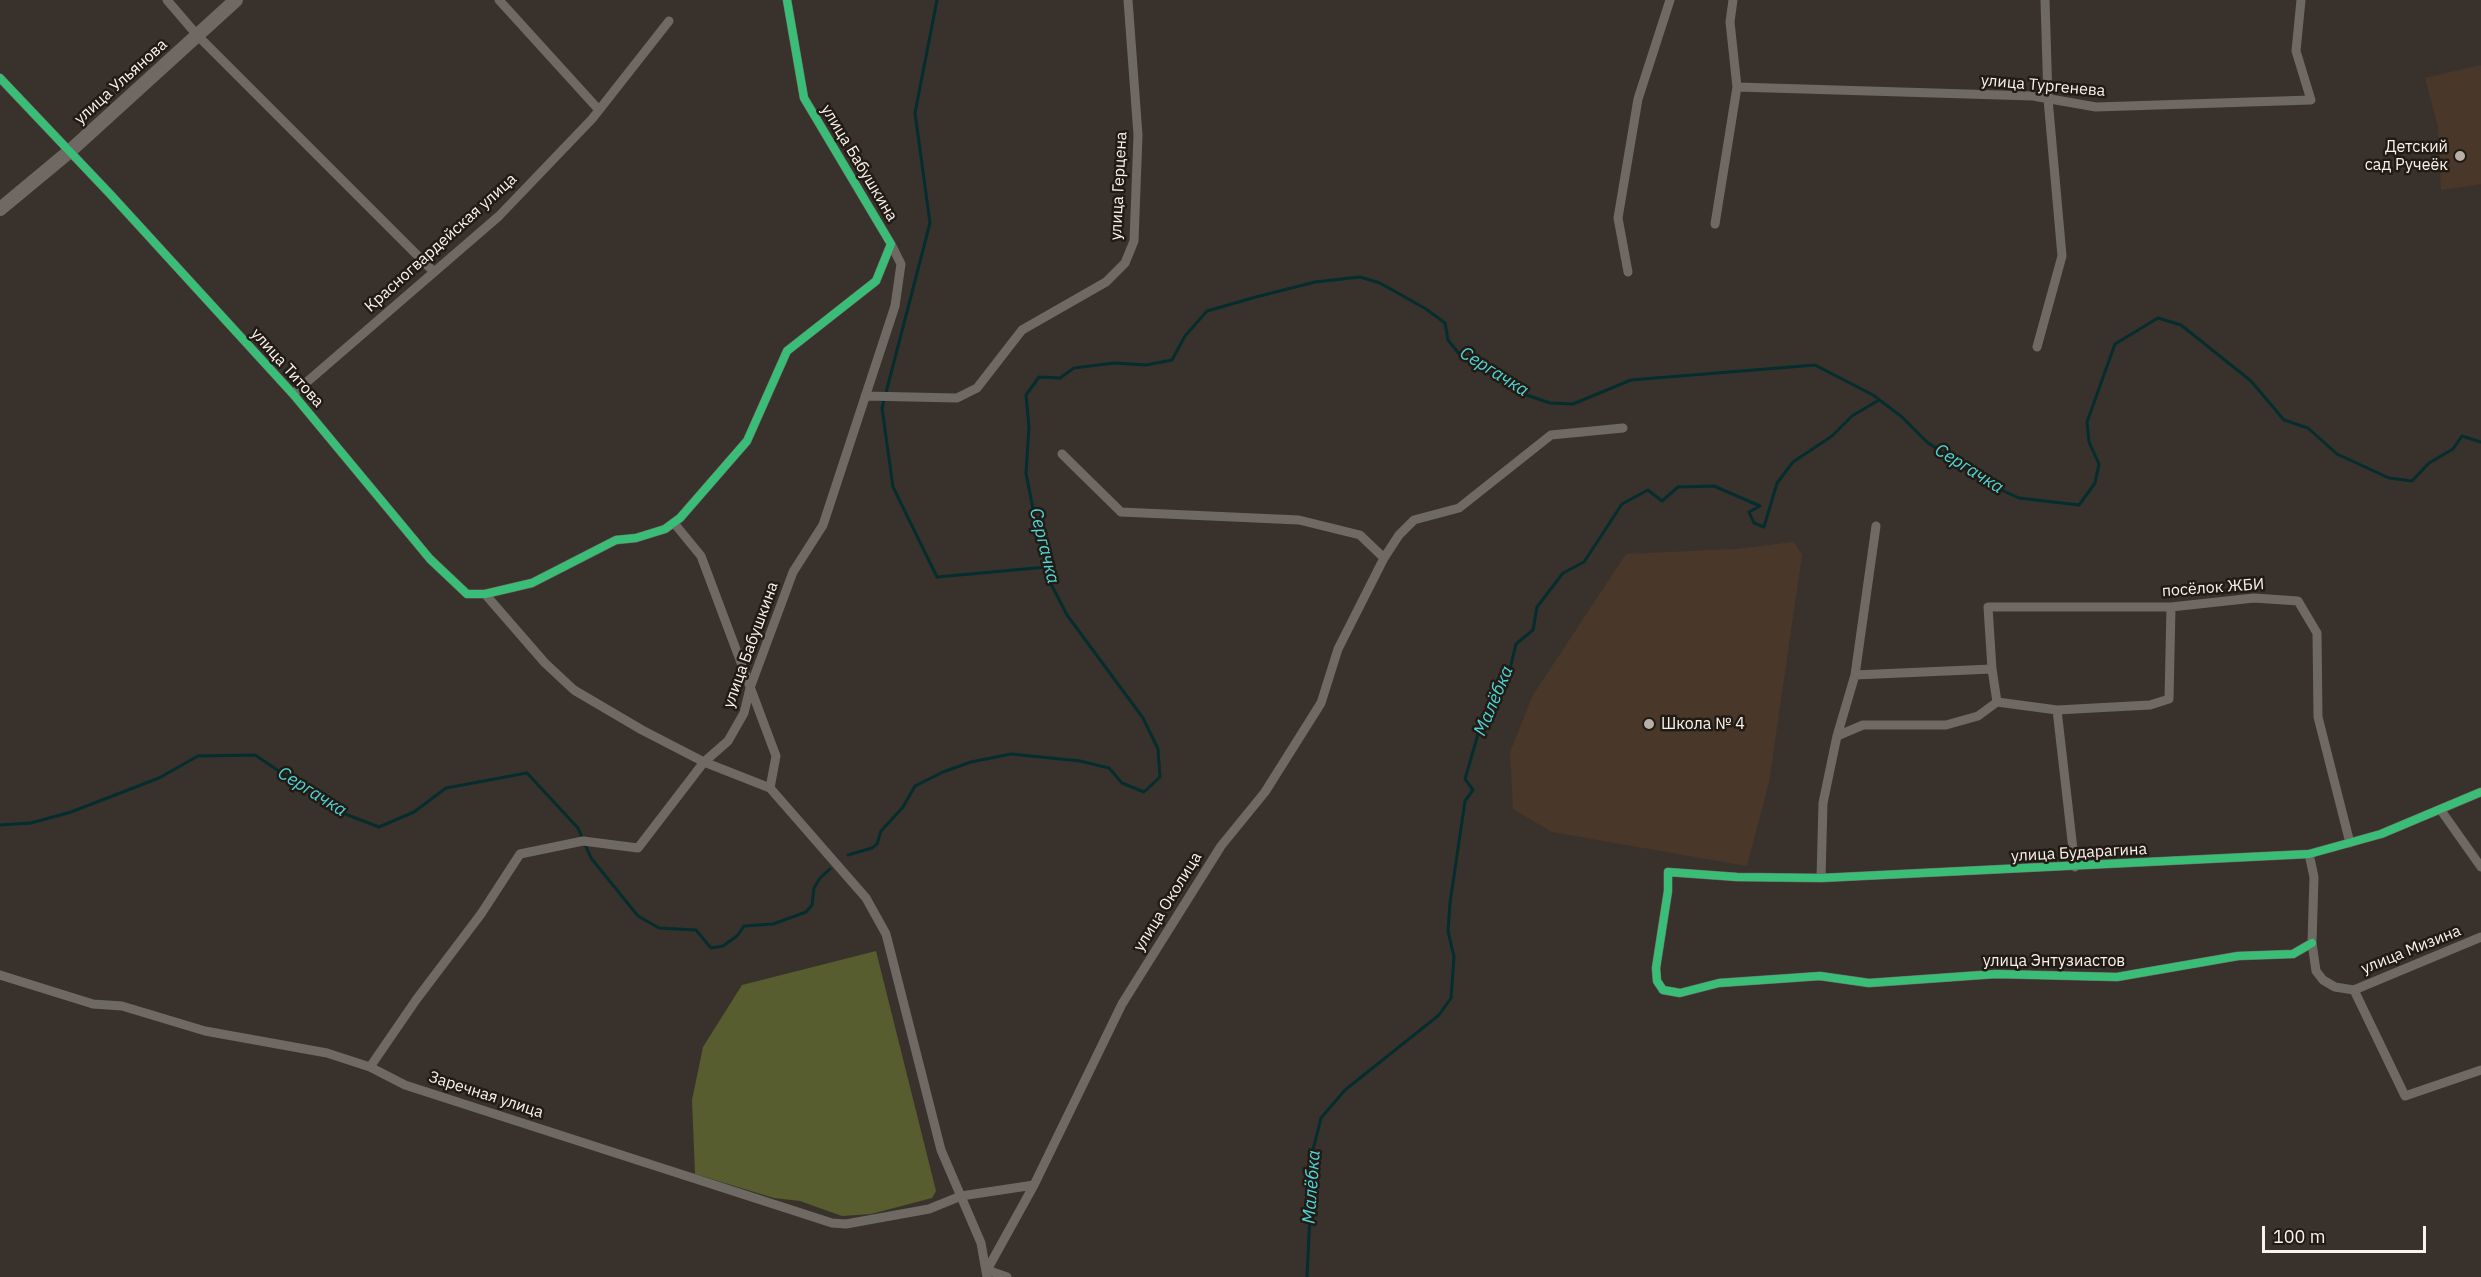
<!DOCTYPE html>
<html>
<head>
<meta charset="utf-8">
<style>
  body { margin:0 }
  #map { position:relative; width:2481px; height:1277px; overflow:hidden; background:#39322c; font-family:"IBM Plex Sans",sans-serif }
  canvas { display:block }
  .scale { position:absolute; left:2262px; top:1226px; width:164px; height:27px; box-sizing:border-box; border:3px solid #fbf2ea; border-top:0; padding-left:8px; font-size:18px; line-height:21px; white-space:nowrap; color:#fbf2ea; -webkit-text-stroke:4px #211b15; paint-order:stroke }
</style>
</head>
<body>
<div id="map">
<canvas width="2481" height="1277"></canvas>
<div class="scale">100 m</div>
</div>
<script>
const g = document.querySelector('canvas').getContext('2d');
g.lineJoin = 'round';
function paint(path, color) { g.fillStyle = color; g.fill(path, 'evenodd'); }
const toPath = rows => new Path2D(rows.map(r => 'M' + r).join(''));
function stroke(path, color, width, dash) { g.strokeStyle = color; g.lineWidth = width; g.lineCap = dash ? 'butt' : 'round'; g.setLineDash(dash || []); g.stroke(path); }
function write(font, color, halo, rows, align = 'center') {
  g.font = font + ' "IBM Plex Sans",sans-serif'; g.lineWidth = 5; g.setLineDash([]); g.textBaseline = 'middle'; g.strokeStyle = halo; g.fillStyle = color; for (const [text, x, y, turn = 0] of rows) {
    g.save(); g.translate(x, y); g.rotate((+turn || 0) * Math.PI / 180); g.textAlign = isNaN(turn) ? turn : align; if (halo) g.strokeText(text, 0, 0); g.fillText(text, 0, 0); g.restore();
  }
}
paint(toPath([
  [2481,65,2481,184,2441,190,2438,127,2425,78],
  [1794,542,1802,555,1769,782,1747,866,1552,832,1513,809,1510,752,1533,695,1626,554,1736,549]
]), '#493829');
paint(toPath([
  [876,951,936,1191,932,1198,871,1214,842,1216,800,1201,774,1198,695,1174,692,1100,703,1047,742,985]
]), '#575d2f');
stroke(toPath([
  [937,0,915,113,930,223,882,408,893,487,937,577,1047,567],
  [0,825,31,823,71,812,159,778,198,756,255,755,340,812,379,827,414,812,446,788,527,773,578,828,591,858,638,916,659,928,696,930,711,948,723,946,737,936,744,926,773,924,806,912,812,905,814,888,820,878,830,869],
  [848,855,872,848,877,844,881,831,903,807,915,786,943,772,971,762,1011,754,1080,761,1109,768,1122,783,1144,792,1160,777,1158,749,1143,718,1067,615,1051,584,1035,519,1026,473,1029,427,1026,395,1039,377,1060,378,1074,368,1114,363,1146,365,1172,360,1185,336,1207,311,1256,297,1315,282,1360,277,1380,283,1426,309,1445,323,1448,340,1460,355,1518,392,1550,403,1573,404,1631,380,1815,365,1873,395,1902,417,1927,442,1986,483,2019,498,2079,505,2095,483,2099,464,2089,442,2087,422,2115,344,2158,318,2181,325,2251,381,2284,420,2308,428,2337,454,2389,478,2412,481,2429,463,2453,449,2462,436,2481,442],
  [1307,1277,1313,1150,1321,1118,1345,1090,1439,1015,1451,998,1454,957,1448,931,1450,903,1465,801,1473,790,1465,779,1483,717,1500,694,1509,673,1516,644,1533,630,1537,607,1563,573,1584,562,1622,504,1648,490,1662,501,1678,487,1714,486,1760,506,1749,512,1754,523,1764,527,1777,483,1793,462,1832,436,1852,416,1879,400]
]), '#052d2d', 3);
stroke(toPath([
  [167,0,197,35,434,272],
  [499,0,599,110],
  [0,78,111,195,293,394,430,559,467,594,485,594,532,583,616,540,636,538,665,529,680,518,747,441,787,351,876,281,891,244,804,98,787,0],
  [1737,87,2033,96,2096,107,2311,100,2296,51,2301,0],
  [1715,224,1737,87,1730,22,1733,0],
  [1628,272,1618,218,1638,99,1670,0],
  [2037,347,2062,256,2048,99,2045,0],
  [293,394,499,216,592,119,669,21],
  [865,396,957,398,977,388,1022,330,1106,282,1125,263,1134,241,1138,135,1128,0],
  [1062,454,1121,512,1299,520,1360,535,1384,558],
  [674,523,701,556,776,756,770,788],
  [485,594,545,663,574,690,642,730,704,762,770,788,866,898,886,934,941,1150,981,1243,987,1277],
  [2171,607,2169,699,2150,705,2057,710,1997,702,1992,669,1988,607,2171,607,2254,598,2298,601,2317,633,2318,717,2350,843],
  [1855,675,1876,526],
  [2057,710,2075,867],
  [1837,736,1855,675,1992,669],
  [2440,809,2481,867],
  [2309,854,2314,877,2312,943,2316,971,2323,980,2335,987,2354,990,2481,937],
  [1821,878,1823,803,1837,736,1863,725,1946,725,1978,716,1997,702],
  [2312,943,2293,954,2238,956,2117,977,1996,974,1869,983,1820,976,1719,983,1680,993,1663,990,1657,981,1656,968,1668,891,1668,872,1737,877,1821,878,2309,854,2381,834,2481,792],
  [0,975,93,1004,122,1006,205,1031,327,1053,370,1067,405,1085,832,1223,846,1224,929,1209,961,1196,1034,1185],
  [2354,990,2405,1096,2481,1070],
  [370,1067,416,1000,481,914,520,854,583,841,638,848,704,762,728,741,744,713,750,688,793,572,823,525,895,306,901,264,891,244],
  [987,1270,1034,1185,1122,1004,1221,846,1265,792,1321,703,1338,649,1384,558,1399,535,1414,520,1459,508,1551,435,1623,428],
  [987,1270,1007,1277]
]), '#6f6964', 9);
stroke(toPath([
  [0,209,70,151,236,0]
]), '#6f6964', 14);
stroke(toPath([
  [0,78,111,195,293,394,430,559,467,594,485,594,532,583,616,540,636,538,665,529,680,518,747,441,787,351,876,281,891,244,804,98,787,0],
  [2312,943,2293,954,2238,956,2117,977,1996,974,1869,983,1820,976,1719,983,1680,993,1663,990,1657,981,1656,968,1668,891,1668,872,1737,877,1821,878,2309,854,2381,834,2481,792]
]), '#3abd76', 8);
for (const [x, y, r, color] of [
  [2460,156,6,"#b7afa8"],
  [1649,724,6,"#b7afa8"]
]) { const dot = new Path2D(); dot.arc(x, y, r, 0, 2 * Math.PI); g.fillStyle = color; g.fill(dot); stroke(dot, '#211b15', 2); }
write('16px', '#fbf2ea', '#211b15', [
  ["улица Ульянова",121,82,-42],
  ["улица Тургенева",2043,86,5],
  ["улица Бабушкина",859,163,59],
  ["улица Герцена",1119,186,-87],
  ["Красногвардейская улица",441,243,-42],
  ["улица Титова",287,368,48],
  ["посёлок ЖБИ",2213,588,-4],
  ["улица Бабушкина",751,645,-70],
  ["улица Бударагина",2079,853,-3],
  ["улица Околица",1168,902,-58],
  ["улица Мизина",2411,950,-22],
  ["улица Энтузиастов",2054,961],
  ["Заречная улица",486,1095,18]
]);
write('16px', '#fbf2ea', '#211b15', [
  ["Детский",2448,147],
  ["сад Ручеёк",2448,165],
  ["Школа № 4",1661,724,"left"]
], 'right');
write('italic 18px', '#4fd6d7', '#211b15', [
  ["Сергачка",1494,372,32],
  ["Сергачка",1969,469,32],
  ["Сергачка",1044,546,76],
  ["Малёбка",1494,701,-67],
  ["Сергачка",312,792,32],
  ["Малёбка",1312,1187,-86]
]);
</script>
</body>
</html>
